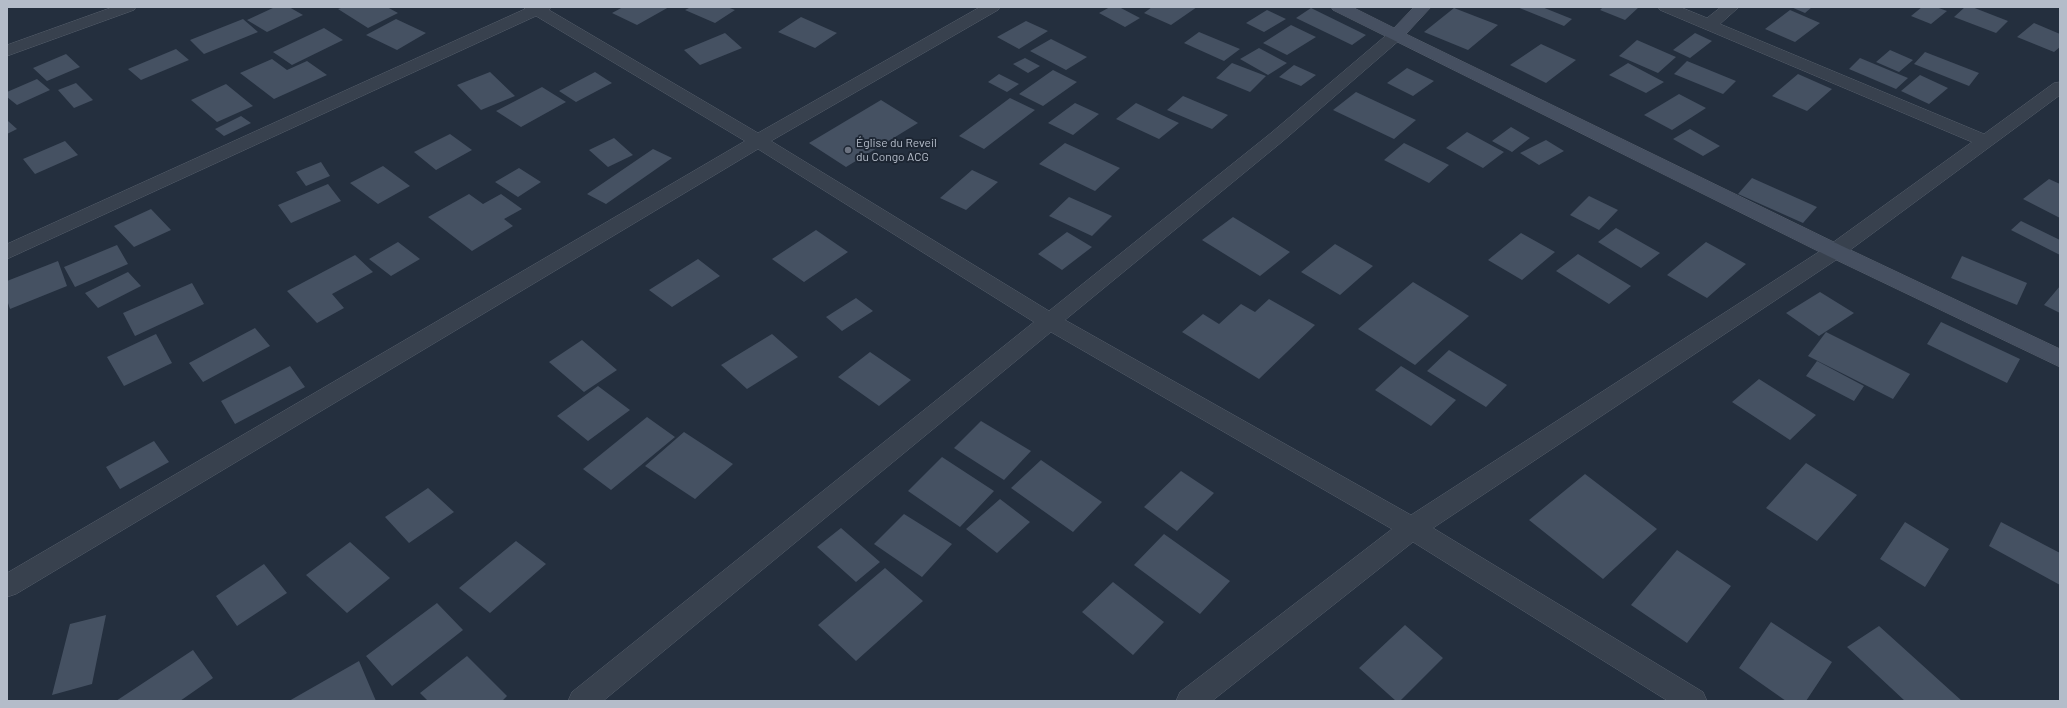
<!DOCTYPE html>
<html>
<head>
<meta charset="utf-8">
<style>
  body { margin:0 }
  #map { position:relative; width:2067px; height:708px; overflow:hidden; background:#242f3e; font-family:Barlow,sans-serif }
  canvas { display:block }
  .frame { position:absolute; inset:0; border:8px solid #b4bcc9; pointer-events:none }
</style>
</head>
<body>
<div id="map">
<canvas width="2067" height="708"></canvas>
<div class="frame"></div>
</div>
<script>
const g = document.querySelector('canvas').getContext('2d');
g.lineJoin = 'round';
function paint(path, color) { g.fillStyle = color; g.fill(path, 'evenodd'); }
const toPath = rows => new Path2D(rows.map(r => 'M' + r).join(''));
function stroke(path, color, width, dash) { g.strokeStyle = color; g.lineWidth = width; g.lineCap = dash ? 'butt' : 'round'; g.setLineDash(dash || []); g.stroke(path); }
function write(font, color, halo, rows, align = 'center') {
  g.font = font + ' Barlow,sans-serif'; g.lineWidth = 4; g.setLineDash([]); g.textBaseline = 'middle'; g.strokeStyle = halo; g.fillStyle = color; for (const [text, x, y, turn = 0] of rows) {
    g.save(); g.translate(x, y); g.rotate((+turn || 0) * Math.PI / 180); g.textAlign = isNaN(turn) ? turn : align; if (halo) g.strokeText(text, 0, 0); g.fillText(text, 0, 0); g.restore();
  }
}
paint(toPath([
  [275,7,289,7,303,15,267,32,247,20],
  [344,7,387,7,398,13,368,28,338,9],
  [623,7,669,7,637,25,612,13],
  [691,7,727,7,735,10,715,23,685,10],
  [1110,7,1119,7,1140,18,1125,27,1099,13],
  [1152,7,1197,7,1171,25,1144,13],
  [1517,7,1542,7,1572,19,1564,26],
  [1603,7,1639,7,1625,20,1600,10],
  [1791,7,1812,7,1805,13],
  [1922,7,1936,7,1947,11,1931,24,1911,16],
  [1965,7,1972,7,2008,21,1996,33,1954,17],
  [1311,8,1366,35,1352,45,1296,18],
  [1454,8,1498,25,1468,50,1424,32],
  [1267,10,1286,19,1264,32,1246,23],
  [1790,10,1820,23,1795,42,1765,29],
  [801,17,837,33,815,48,778,32],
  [243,19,258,32,204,54,190,40],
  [396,19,426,33,397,50,366,35],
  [1026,21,1048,31,1019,49,997,37],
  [2034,23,2060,34,2060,47,2054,52,2017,37],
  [1291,25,1316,37,1287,55,1263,43],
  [324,28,343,40,292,65,273,52],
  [1199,32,1240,49,1224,61,1184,43],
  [725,33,742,48,700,65,684,50],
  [1695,33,1712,41,1690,58,1673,50],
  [1051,39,1087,57,1066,70,1030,51],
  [1637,40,1676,57,1658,73,1619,56],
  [1541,44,1576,60,1546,83,1510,65],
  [1259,48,1287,63,1268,75,1240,59],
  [176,49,189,60,141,80,128,69],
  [1890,50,1913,60,1899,72,1876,62],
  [1925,52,1979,73,1969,86,1914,64],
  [66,54,80,67,47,81,33,68],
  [1025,58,1040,66,1028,73,1013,64],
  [1860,58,1908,78,1896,89,1849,69],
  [272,59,287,70,307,61,327,75,274,99,240,73],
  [1687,61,1736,81,1723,94,1674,74],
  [1232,63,1266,76,1250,92,1216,78],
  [1628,63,1664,82,1646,93,1609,75],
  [1294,65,1316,75,1301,86,1279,77],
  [1407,68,1434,81,1413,96,1387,83],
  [1053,70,1077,82,1043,106,1019,94],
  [490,72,515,96,481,110,457,85],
  [595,72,612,83,576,102,559,91],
  [999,74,1019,84,1007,92,988,82],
  [1798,74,1832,89,1807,111,1772,96],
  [1920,75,1948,88,1929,104,1901,91],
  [37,79,50,90,17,105,7,97,7,92],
  [76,83,93,100,74,108,58,90],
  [226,84,253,106,217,122,191,100],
  [542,87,566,102,521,127,496,111],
  [1356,92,1416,120,1394,139,1333,110],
  [1679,94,1706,108,1672,130,1644,115],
  [1183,96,1228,115,1212,129,1167,110],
  [1010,98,1035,110,984,149,959,136],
  [881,100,918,123,846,167,809,143],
  [1075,103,1099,114,1073,135,1048,123],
  [1136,103,1179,123,1159,139,1116,119],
  [241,116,251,123,224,136,215,129],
  [7,121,8,121,17,129,7,134],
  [1511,127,1530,138,1512,152,1492,141],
  [1690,129,1720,146,1703,156,1673,139],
  [1467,132,1504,152,1483,168,1446,148],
  [450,134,472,150,436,170,414,152],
  [614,138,633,155,608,167,589,150],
  [1546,140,1564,151,1539,165,1520,153],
  [65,141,78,155,35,174,23,159],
  [1065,143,1120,168,1095,191,1039,164],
  [1404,143,1449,165,1429,183,1384,160],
  [653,149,672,158,606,204,587,194],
  [321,162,330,176,306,186,296,172],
  [383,166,410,186,378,204,350,183],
  [519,168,541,182,518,197,495,182],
  [972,170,998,182,966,210,940,198],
  [1752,178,1817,207,1803,223,1738,194],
  [2049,179,2060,184,2060,218,2023,199],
  [328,184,341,201,291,223,278,205],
  [469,194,483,204,501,194,522,209,504,219,513,226,472,251,428,217],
  [1589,196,1618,210,1599,230,1570,215],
  [1069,197,1112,216,1092,236,1049,216],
  [151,209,171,230,134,247,114,226],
  [1233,217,1290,252,1260,276,1202,240],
  [2021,221,2060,240,2060,255,2011,230],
  [1616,228,1660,253,1641,268,1598,242],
  [816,230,848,252,804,282,772,259],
  [1067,232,1092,247,1062,270,1038,254],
  [1521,233,1555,252,1522,280,1488,260],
  [398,242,420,259,391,276,369,259],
  [1706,242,1746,264,1707,298,1667,275],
  [1335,244,1373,266,1340,295,1301,272],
  [117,245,128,264,75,287,64,267],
  [1578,254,1631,286,1609,304,1556,271],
  [355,255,373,272,332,294,344,308,317,323,287,291],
  [1962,256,2027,283,2017,305,1951,278],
  [698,259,720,276,672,307,649,290],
  [58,261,67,286,10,309,7,300,7,281],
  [128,272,141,286,98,308,85,293],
  [1413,282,1469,316,1415,365,1358,329],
  [192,283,204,304,135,336,123,313],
  [2060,286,2060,313,2044,305],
  [1820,292,1854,313,1819,336,1786,313],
  [856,298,873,311,842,331,826,317],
  [1269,299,1315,325,1259,379,1182,332,1203,314,1219,324,1241,304,1255,312],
  [1941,322,2020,359,2007,383,1927,344],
  [255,328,270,346,203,382,189,363],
  [1826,332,1910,374,1893,399,1808,356],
  [156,334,172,363,124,386,107,357],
  [772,334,798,357,747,389,721,365],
  [582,340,617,370,584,392,549,362],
  [1449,350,1507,385,1486,407,1427,371],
  [870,352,911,380,879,406,838,377],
  [1817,361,1864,386,1854,401,1806,376],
  [290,366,305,387,235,424,221,401],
  [1401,366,1456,400,1431,426,1375,390],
  [1759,379,1816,415,1790,440,1732,402],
  [598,386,630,410,588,441,557,416],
  [647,417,675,437,611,490,583,469],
  [981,421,1031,451,1004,480,954,448],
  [684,432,733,464,695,499,645,466],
  [154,441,169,462,120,489,106,467],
  [942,457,994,491,960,527,908,491],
  [1041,460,1102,502,1073,532,1011,488],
  [1806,463,1857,495,1817,541,1766,508],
  [1181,471,1214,493,1177,531,1144,507],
  [1585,474,1657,529,1603,579,1529,520],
  [428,488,454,512,409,543,385,517],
  [1000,499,1030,522,997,553,966,529],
  [904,514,952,544,922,577,874,544],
  [1905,522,1949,549,1925,587,1880,559],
  [2001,522,2060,553,2060,585,1989,546],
  [841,528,880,562,856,582,817,547],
  [1164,534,1230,581,1200,614,1134,565],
  [516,541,546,564,490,613,459,588],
  [350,542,390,578,347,613,306,575],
  [1677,550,1731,586,1687,643,1631,605],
  [264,564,287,593,237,626,216,596],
  [885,568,923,601,856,661,818,625],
  [1113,582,1164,622,1133,655,1082,612],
  [437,603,463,630,392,686,366,656],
  [106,615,92,684,52,695,70,624],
  [1771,622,1832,662,1806,701,1786,701,1739,668],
  [1405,625,1443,658,1400,701,1396,701,1359,668],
  [1879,626,1962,701,1905,701,1847,647],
  [193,650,213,678,180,701,116,701],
  [467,656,507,696,502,701,428,701,420,693],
  [359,661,376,701,289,701]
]), '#455162');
const street = toPath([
  [113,7,136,7,134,10,7,56,7,45,113,7],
  [524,7,551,7,549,10,758,133,980,7,1000,7,998,10,771,141,1049,311,1271,133,1390,32,1402,32,1404,35,1402,38,1283,141,1065,320,1411,515,1828,246,1972,142,1660,10,1658,7,1680,7,1707,18,1721,7,1739,7,1720,24,1984,134,2054,83,2060,82,2060,95,1842,256,1433,528,1703,692,1707,701,1668,701,1413,542,1212,701,1176,701,1180,692,1392,529,1051,332,603,701,568,701,572,692,1034,322,758,149,16,594,7,597,7,573,745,141,536,16,7,259,7,244,525,9,524,7]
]);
const secondary = toPath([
  [1331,7,1352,7,1394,28,1414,7,1431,7,1406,34,1842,246,2060,349,2060,367,1828,256,1333,10,1331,7]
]);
stroke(street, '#565f6c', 1);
stroke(secondary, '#565f6c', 1);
paint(street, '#38414e');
paint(secondary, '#465061');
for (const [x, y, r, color] of [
  [848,150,4,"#6b7280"]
]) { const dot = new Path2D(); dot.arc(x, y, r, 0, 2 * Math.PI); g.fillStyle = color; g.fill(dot); stroke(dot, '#1d2633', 1.5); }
write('12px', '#b4bcc9', '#1d2633', [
  ["Église du Reveil",856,143],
  ["du Congo ACG",856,157]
], 'left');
</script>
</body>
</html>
